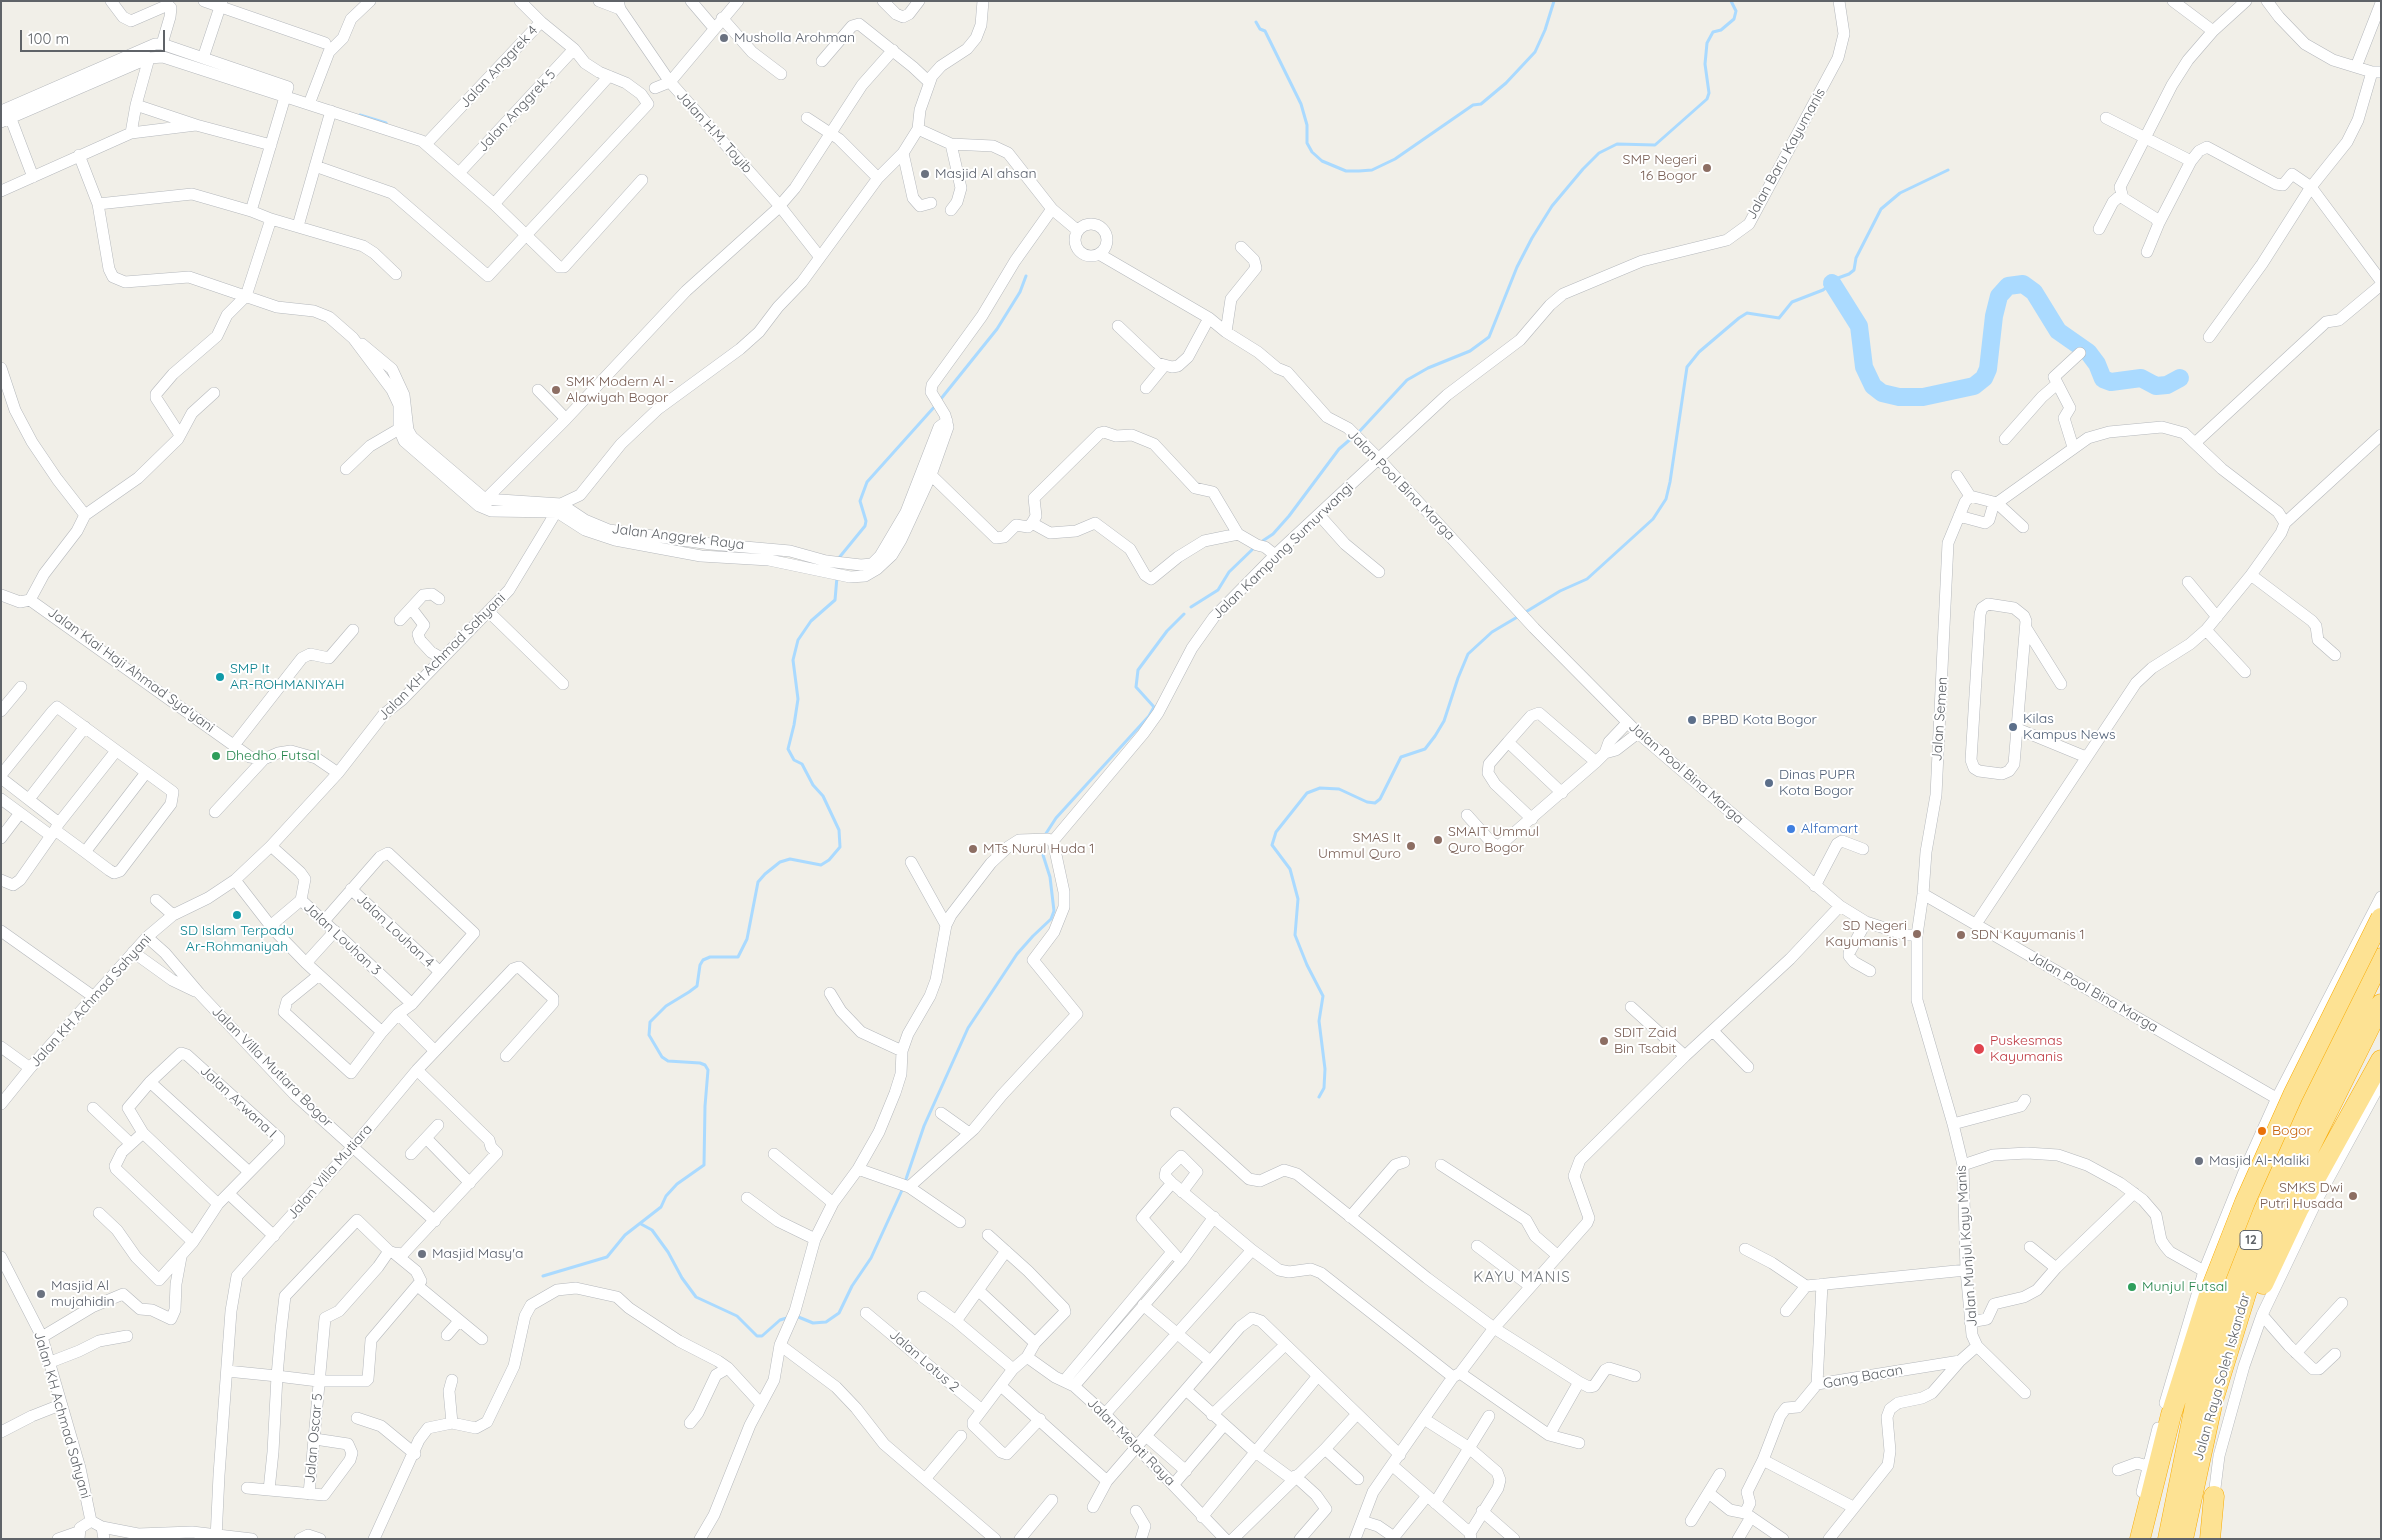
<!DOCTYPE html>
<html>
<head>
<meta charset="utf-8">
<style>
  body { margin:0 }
  #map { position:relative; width:2382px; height:1540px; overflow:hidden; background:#f1efe8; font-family:Quicksand,sans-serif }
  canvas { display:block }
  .frame { position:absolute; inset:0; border:2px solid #5f6368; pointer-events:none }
  .scale { position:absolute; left:20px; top:30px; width:145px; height:22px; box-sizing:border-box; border:2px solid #5f6368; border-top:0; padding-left:6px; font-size:15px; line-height:18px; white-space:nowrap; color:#5f6368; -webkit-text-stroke:4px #fff; paint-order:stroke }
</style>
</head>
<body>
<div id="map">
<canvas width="2382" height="1540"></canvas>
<div class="frame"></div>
<div class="scale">100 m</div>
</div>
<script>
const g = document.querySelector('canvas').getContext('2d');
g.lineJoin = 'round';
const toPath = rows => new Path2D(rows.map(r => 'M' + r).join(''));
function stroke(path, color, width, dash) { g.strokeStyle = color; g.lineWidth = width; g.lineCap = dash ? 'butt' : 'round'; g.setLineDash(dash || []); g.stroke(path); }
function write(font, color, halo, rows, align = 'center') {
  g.font = font + ' Quicksand,sans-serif'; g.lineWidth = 4; g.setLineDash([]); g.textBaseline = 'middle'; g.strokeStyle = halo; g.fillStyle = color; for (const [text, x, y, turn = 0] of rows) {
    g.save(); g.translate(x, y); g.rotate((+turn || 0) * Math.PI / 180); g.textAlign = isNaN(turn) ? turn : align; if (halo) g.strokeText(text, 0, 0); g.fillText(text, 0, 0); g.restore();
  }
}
stroke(toPath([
  [1256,22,1260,29,1265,31,1301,104,1307,125,1307,143,1312,152,1322,161,1346,171,1359,171,1372,170,1395,159,1473,105,1481,104,1506,83,1535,52,1545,30,1554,1],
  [149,53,155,51,164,52],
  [360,115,386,123],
  [940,400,997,329,1020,292,1026,276],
  [1358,433,1407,380,1428,368,1470,351,1489,337,1517,267,1532,238,1552,206,1583,169,1599,153,1617,144,1655,145,1707,99,1709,93,1705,64,1707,43,1713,32,1721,30,1734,19,1736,11,1731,1],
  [1261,542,1273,534,1289,516,1339,449,1353,437],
  [838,559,865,526,866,521,860,501,867,482,936,405],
  [1191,607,1218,590,1229,572,1256,546],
  [1524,613,1560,591,1587,579,1653,519,1666,499,1670,482,1687,367,1699,352,1739,318,1747,313,1779,318,1792,302,1823,290,1838,278,1849,274,1854,270,1856,258,1881,209,1900,193,1948,170],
  [1045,835,1056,818,1149,716,1154,707,1136,687,1138,670,1167,631,1184,614],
  [1319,1097,1324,1088,1325,1069,1319,1021,1323,996,1307,965,1295,935,1298,899,1290,869,1272,845,1276,832,1307,793,1320,788,1339,789,1367,802,1375,803,1380,799,1401,757,1425,749,1435,736,1444,721,1458,678,1468,654,1492,632,1519,616],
  [905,1182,924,1126,968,1028,1017,954,1033,936,1051,919,1054,911,1050,877,1043,855,1045,842],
  [641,1224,652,1230,668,1252,682,1278,696,1297,737,1316,757,1336,762,1336,780,1320,790,1317],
  [543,1276,607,1257,625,1235,661,1207,666,1196,677,1184,704,1165,705,1106,708,1070,705,1065,700,1063,668,1061,662,1057,649,1035,650,1022,666,1006,689,992,697,986,700,965,703,960,710,957,738,957,747,939,758,882,765,874,780,862,790,859,821,865,829,860,840,847,839,830,823,796,813,785,802,764,794,760,788,749,794,725,798,699,793,660,798,640,811,621,835,600,837,577],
  [796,1316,813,1323,826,1322,839,1313,852,1286,871,1258,903,1188]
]), '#aadaff', 3);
stroke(toPath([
  [1832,283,1859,326,1864,367,1873,386,1882,393,1899,397,1923,397,1974,386,1984,378,1988,369,1994,316,1999,296,2008,286,2023,284,2034,292,2058,331,2088,352,2097,364,2103,379,2111,382,2141,378,2156,386,2167,385,2180,378]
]), '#aadaff', 18);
const street = toPath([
  [111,1,123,17,131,21,168,5,171,8,170,17,162,44],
  [204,1,325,43],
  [520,1,541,22],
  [599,1,620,9],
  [618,1,620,9,670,82,779,205,819,256],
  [691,1,714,28],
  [883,1,896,14,903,17,909,14,919,1],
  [2173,1,2213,31],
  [2267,1,2279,17,2305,44,2333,60,2372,72],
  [722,18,752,52,781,74],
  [203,58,222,1],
  [822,61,852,26,859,24,913,67,929,82],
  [2356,67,2381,3],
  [655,88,670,82,738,1],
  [309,104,329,52,343,38,351,19,370,1],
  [136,105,196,125,271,145],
  [1,111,155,44,162,44,288,87,251,211,271,219,246,296,227,315,217,336,173,374,156,394,156,398,180,435],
  [807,118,839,139,878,178],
  [2106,118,2191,161],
  [11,119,33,177],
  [1,122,149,58,163,57,422,141,494,204,559,267,564,267,642,180],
  [918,129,951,144,993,146,1008,153,1052,209,1077,230],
  [131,133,136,105,149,58],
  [903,153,913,198,920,206,931,203],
  [79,155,98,204,109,269,113,277,125,282,189,277,277,307,314,311,329,317,353,338,392,390,399,405,399,429,404,441,479,506,491,511,557,512,585,530,615,540,701,556,769,560,850,577,865,576,877,569,892,555,901,540,931,475,948,427,945,415,931,392,932,385,982,316,1015,261,1052,209],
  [315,166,392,193,488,276,648,104,641,94,626,83,599,72,585,63,574,49,541,22,427,143],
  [459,173,574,49],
  [1,191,131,133,196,125],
  [98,204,192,194,251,211],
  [494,204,609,76],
  [951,210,957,202,961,188,951,144],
  [271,219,363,246,374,253,396,274],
  [2159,223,2191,161,2199,151,2207,147,2276,184,2283,185,2292,174,2311,187,2381,281],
  '1075 240a16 16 0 1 1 32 0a16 16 0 1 1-32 0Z',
  [298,226,331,111],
  [2099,229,2113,202,2121,195],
  [2147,252,2159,223,2155,218,2123,198,2120,187,2172,85,2188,60,2213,31,2246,1],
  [1099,254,1209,318,1226,332,1258,352,1277,368,1287,372,1327,417,1348,428,1379,459,1534,628,1638,733,1840,906,1866,922,1906,935,1917,935,1923,894,1926,852,1936,795,1948,543,1965,502,1970,496,1997,503,2088,438,2109,432,2162,427,2184,433,2222,469,2278,512,2285,523],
  [1118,326,1157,363,1172,367,1178,366,1188,357,1209,318],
  [1226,332,1231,299,1256,268,1254,260,1241,247],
  [2209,337,2262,264,2311,187,2347,142,2358,120,2372,72,2381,72],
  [362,344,392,369,404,395,408,430,412,437,485,499,561,504,585,520,609,530,711,544,790,551,826,561,861,565,872,564,880,556,906,512,939,427,947,421],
  [1,368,15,410,32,442,57,479,85,515],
  [1146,388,1164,366],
  [538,390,566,419],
  [2005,439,2042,397,2057,384],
  [2195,443,2326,322,2339,320,2381,285],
  [2073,447,2064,418,2070,408,2054,377,2080,353],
  [346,469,370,446,399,429],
  [931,475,996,538,1004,537,1016,525,1028,527,1032,523,1050,533,1076,531,1095,523,1130,549,1145,575,1151,579,1178,557,1204,541,1238,534],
  [1957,476,1970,496],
  [482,503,566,419,686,291,776,210,795,188,862,85,893,50],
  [1997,503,2023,527],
  [1320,516,1345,544,1379,572],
  [1959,516,1985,523,1989,520,1994,503],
  [1032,523,1036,516,1034,498,1100,433,1104,432,1116,436,1132,435,1154,444,1195,488,1213,492,1238,534,1257,545,1265,547,1275,555],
  [2251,575,2312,621,2316,626,2318,640,2335,655],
  [2188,582,2217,617],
  [1,595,20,602,30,600],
  [30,600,250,757,264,759,278,753,291,751,316,758,338,773],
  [30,600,44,574,77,531,85,515,138,478,178,439,192,413,214,393],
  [1988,604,2014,608,2024,616,2026,621,2014,764,2009,771,2002,774,1979,771,1974,768,1971,760,1980,614,1982,608,1988,604],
  [411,608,423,595,432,594,439,599],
  [490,611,492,615,563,684],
  [400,620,411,608,424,625,418,634,420,640,431,652,441,658],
  [2026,628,2061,684],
  [2206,630,2245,672],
  [1,711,21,687],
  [2018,729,2086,757],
  [1508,742,1531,716,1539,713,1596,762],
  [234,745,302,658,310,654,329,658,353,630],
  [1605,753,1616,750,1638,733],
  [1,775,52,712,57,707,173,792,171,804,120,871,114,873,109,870,85,852],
  [1,778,59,823,56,828],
  [1,799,50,835],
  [29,799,85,727],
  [215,812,264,759],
  [1467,815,1492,843,1499,846,1596,762,1605,753,1609,742,1627,723],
  [1532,819,1495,784,1488,773,1489,764,1508,742,1562,793],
  [59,823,116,751],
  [1,838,20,813],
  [1053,841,1143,734,1158,713,1192,648,1214,617,1275,555,1447,395,1520,340,1550,305,1563,294,1642,261,1727,240,1749,224,1838,58,1844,34,1839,1],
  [271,846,300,872,305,879,301,900,412,1004],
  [911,862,946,925],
  [1,880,13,885,20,880,55,830,85,852,145,774],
  [235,880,273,929],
  [1815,886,1837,844,1842,841,1863,849],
  [351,889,440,972],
  [1923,894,2283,1102],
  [156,900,173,915],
  [301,900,275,922,273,929,306,963,382,1032],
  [1866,922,1849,953,1849,956,1854,962,1870,971],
  [1976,924,2136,683,2152,668,2190,644,2206,630,2251,575,2281,533,2285,523,2381,435],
  [1,931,94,997],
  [1917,935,1917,1000,1953,1124,1963,1165,1966,1270,1972,1335,1977,1346,2025,1393],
  [147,937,165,953,199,993,295,1095,435,1221],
  [133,952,172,980,195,991],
  [306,963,335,931],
  [319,975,287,1001,284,1012,351,1073,382,1032,398,1014,412,1004,474,933,388,853,380,857,324,921],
  [830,993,841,1011,861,1032,902,1051],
  [1631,1007,1685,1056],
  [398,1014,435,1051],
  [1713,1031,1748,1067],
  [1,1047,30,1068],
  [150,1082,248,1171],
  [1,1104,30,1068,147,937,173,915,208,898,235,880,271,846,338,773,384,714,402,700,509,590,561,504,580,495,621,444,658,409,740,349,759,332,778,307,802,282,878,178,903,153,918,129,920,110,932,76,941,66,967,49,976,38,981,25,983,1],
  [93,1108,130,1143],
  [941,1113,969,1133],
  [1176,1113,1249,1179,1260,1181,1284,1170,1297,1174,1427,1278,1494,1328,1579,1382,1549,1435,1460,1373],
  [1953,1124,2021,1106,2025,1100],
  [143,1133,122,1152,115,1166,116,1169,193,1242],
  [426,1138,470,1183],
  [411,1154,438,1125],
  [774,1154,833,1203],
  [1441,1165,1526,1220,1535,1236,1558,1256],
  [1963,1165,1993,1155,2027,1153,2058,1155,2087,1165,2120,1183,2143,1200,2156,1215,2161,1240,2165,1246,2170,1252,2204,1271],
  [858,1169,909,1187,960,1222],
  [1172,1183,1142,1218,1176,1256],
  [909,1187,974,1129,1002,1095,1077,1014,1033,960,1054,932,1064,907,1064,892,1053,841],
  [1182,1192,1197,1172,1181,1156,1166,1171,1165,1176,1172,1183,1252,1250,1279,1270,1289,1272,1311,1269,1321,1273,1453,1377],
  [229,1194,274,1236],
  [747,1198,778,1221,815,1239],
  [99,1213,117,1230,136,1257,159,1280,193,1242,218,1204,279,1142,279,1138,187,1055,181,1053,150,1082,128,1108,143,1133,218,1204],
  [1350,1217,1395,1165,1404,1162],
  [988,1235,1028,1271,1064,1308,1065,1312,1035,1343,1027,1357,1013,1369,973,1422,973,1425,1001,1452,1007,1454,1040,1419],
  [1477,1246,1530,1286],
  [2030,1247,2056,1268],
  [1745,1249,1772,1263,1806,1286,1966,1270],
  [394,1253,403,1254,414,1242,497,1153,491,1147,489,1140,417,1070],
  [1,1257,42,1337,80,1468,91,1521],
  [419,1287,482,1339],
  [978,1290,1035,1343],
  [923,1297,956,1321,1013,1369],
  [1143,1305,1210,1361],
  [1786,1311,1806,1286],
  [866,1313,982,1410],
  [2262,1315,2289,1346,2313,1369,2319,1369,2335,1354],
  [956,1321,1006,1251],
  [1970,1322,1987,1319,1994,1304,2024,1297,2037,1290,2056,1268,2134,1193],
  [447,1335,459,1321],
  [42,1337,92,1307,123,1294,140,1309,152,1310,171,1319,175,1310,176,1284,181,1257],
  [780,1345,836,1387,856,1408,884,1444,995,1539],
  [2296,1353,2342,1303],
  [1027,1357,1055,1377,1074,1386,1105,1414,1225,1539],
  [48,1363,79,1351,99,1341,127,1336],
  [227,1371,277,1376,318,1381,366,1381,368,1379,371,1340,421,1281,416,1271,394,1253,389,1251,357,1220,285,1296,281,1330,277,1376,273,1452,269,1490],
  [1064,1381,1172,1252],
  [1579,1382,1589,1387,1594,1386,1605,1370,1609,1368,1635,1376],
  [1817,1384,1822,1284],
  [1001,1386,1107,1481],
  [1074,1386,1182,1261,1214,1217],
  [1186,1390,1254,1451,1292,1479],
  [2165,1403,2204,1271,2246,1167,2277,1098,2381,897],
  [1105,1414,1252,1250],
  [1212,1415,1285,1345],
  [357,1418,381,1426,415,1454],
  [1424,1419,1468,1447,1497,1472,1500,1480,1498,1488,1470,1533],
  [452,1423,449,1391,452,1380],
  [690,1423,698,1413,716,1375,728,1368],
  [1,1432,32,1416,60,1405],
  [1549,1435,1579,1443],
  [1146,1436,1186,1471],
  [1325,1449,1358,1479],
  [1763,1460,1747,1492,1750,1503,1745,1513,1783,1539],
  [1393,1466,1470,1533,1471,1539],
  [2118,1470,2137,1463,2147,1466],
  [1295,1476,1316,1495,1326,1509,1300,1539],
  [926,1478,961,1436],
  [1174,1484,1224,1425],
  [247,1488,324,1495,350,1460,352,1453,348,1444,315,1439],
  [2142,1492,2158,1428],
  [309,1494,325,1318,339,1311,378,1267,389,1251],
  [1710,1494,1730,1510,1745,1513],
  [2214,1496,2219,1456,2244,1366,2262,1315,2319,1196,2381,1082],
  [1435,1503,1489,1416],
  [1093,1507,1107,1481,1240,1327,1252,1318,1261,1321,1400,1455],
  [1853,1507,1763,1460,1780,1416,1786,1408,1798,1407,1817,1384,1960,1361],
  [1136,1511,1145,1526,1141,1539],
  [1482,1511,1514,1539],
  [1202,1517,1317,1377],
  [1362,1521,1378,1526,1394,1537,1427,1496],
  [1691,1521,1720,1474],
  [102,1527,138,1534,192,1532,252,1539],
  [58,1539,78,1532],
  [79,1539,80,1528,91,1521,102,1527,104,1539],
  [216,1539,219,1475,231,1311,237,1276,352,1148,417,1070,513,969,519,967,553,998,553,1003,506,1056],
  [300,1539,308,1535,320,1539],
  [374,1539,419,1440,428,1428,452,1423,476,1428,487,1422,514,1366,525,1316,531,1305,557,1290,576,1288,617,1297,629,1308,679,1341,718,1361,728,1368,761,1404],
  [700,1539,714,1515,750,1425,774,1380,780,1345,795,1311,815,1239,833,1203,858,1169,879,1132,895,1093,901,1074,902,1051,908,1034,930,996,936,980,946,925,951,915,991,863,1008,847,1019,840,1048,839,1053,841],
  [1020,1539,1052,1500],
  [1233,1539,1325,1449,1357,1414],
  [1355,1539,1373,1492,1439,1397,1453,1377,1460,1373,1494,1328,1587,1223,1589,1218,1574,1176,1580,1160,1685,1056,1790,959,1840,906],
  [1738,1539,1751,1517],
  [1829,1539,1888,1465,1890,1451,1887,1417,1890,1409,1898,1403,1922,1398,1932,1393,1960,1361,1977,1346]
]);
const highway = toPath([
  [2263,1284,2298,1210,2381,1060],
  [2140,1539,2171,1415,2211,1289],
  [2168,1539,2197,1396,2232,1287,2280,1168,2381,958],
  [2183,1539,2213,1400,2247,1290,2295,1177,2381,1004],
  [2210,1539,2214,1496]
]);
stroke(street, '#b5b8bc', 12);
stroke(highway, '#f9ab00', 21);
stroke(street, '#fff', 11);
stroke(highway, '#fde293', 20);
const highwayBridge = toPath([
  [2211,1289,2245,1202,2293,1095,2381,918]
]);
stroke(highwayBridge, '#f9ab00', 21, []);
stroke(highwayBridge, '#fde293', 20);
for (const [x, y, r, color] of [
  [724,38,5,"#6b7280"],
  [1707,168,5,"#8d6e63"],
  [925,174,5,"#6b7280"],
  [556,390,5,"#8d6e63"],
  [220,677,5,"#0f9aa8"],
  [1692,720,5,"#5c6f8a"],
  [2013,727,5,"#5c6f8a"],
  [216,756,5,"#2e9e5b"],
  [1769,783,5,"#5c6f8a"],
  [1791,829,5,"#3f7fe0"],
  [1438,840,5,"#8d6e63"],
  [1411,846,5,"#8d6e63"],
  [973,849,5,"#8d6e63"],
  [237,915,5,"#0f9aa8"],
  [1917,934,5,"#8d6e63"],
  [1961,935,5,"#8d6e63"],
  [1604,1041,5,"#8d6e63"],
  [1979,1049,6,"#e0444e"],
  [2262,1131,5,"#e8710a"],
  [2199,1161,5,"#6b7280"],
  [2353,1196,5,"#8d6e63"],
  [422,1254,5,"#6b7280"],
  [2132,1287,5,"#2e9e5b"],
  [41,1294,5,"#6b7280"]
]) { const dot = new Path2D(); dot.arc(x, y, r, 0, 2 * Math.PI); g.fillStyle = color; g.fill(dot); stroke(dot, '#fff', 2); }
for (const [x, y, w] of [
  [2251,1240,22]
]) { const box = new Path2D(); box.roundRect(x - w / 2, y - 9.5, w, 19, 4); g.fillStyle = '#fff'; g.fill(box); stroke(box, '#5f6368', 1); }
write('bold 12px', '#5f6368', null, [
  ["12",2251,1240]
]);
write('14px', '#5b616d', '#fff', [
  ["Musholla Arohman",734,38],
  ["Masjid Al ahsan",935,174],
  ["Masjid Al-Maliki",2209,1161],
  ["Masjid Masy'a",432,1254],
  ["Masjid Al",51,1286],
  ["mujahidin",51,1302]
], 'left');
write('14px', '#5f6368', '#fff', [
  ["Jalan Anggrek 4",499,67,-47],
  ["Jalan Anggrek 5",517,111,-47],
  ["Jalan H.M. Toyib",714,132,48],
  ["Jalan Baru Kayumanis",1786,154,-61],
  ["Jalan Pool Bina Marga",1401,485,46],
  ["Jalan Anggrek Raya",678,537,7],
  ["Jalan Kampung Sumurwangi",1283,551,-44],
  ["Jalan KH Achmad Sahyani",442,657,-45],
  ["Jalan Kiai Haji Ahmad Sya'yani",131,670,36],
  ["Jalan Semen",1940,719,-86],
  ["Jalan Pool Bina Marga",1686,773,41],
  ["Jalan Louhan 4",395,931,43],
  ["Jalan Louhan 3",342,939,43],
  ["Jalan Pool Bina Marga",2093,992,30],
  ["Jalan KH Achmad Sahyani",91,1001,-48],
  ["Jalan Villa Mutiara Bogor",272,1067,45],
  ["Jalan Arwana I",238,1102,43],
  ["Jalan Villa Mutiara",330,1172,-49],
  ["Jalan Munjul Kayu Manis",1967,1246,-94],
  ["Jalan Lotus 2",924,1361,41],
  ["Gang Bacan",1863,1377,-10],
  ["Jalan Raya Soleh Iskandar",2222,1377,-74],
  ["Jalan KH Achmad Sahyani",62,1415,74],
  ["Jalan Oscar 5",314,1438,-85],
  ["Jalan Melati Raya",1131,1442,45]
]);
write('14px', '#785e54', '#fff', [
  ["SMP Negeri",1697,160,"right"],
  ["16 Bogor",1697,176,"right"],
  ["SMK Modern Al -",566,382],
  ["Alawiyah Bogor",566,398],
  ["SMAIT Ummul",1448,832],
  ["Quro Bogor",1448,848],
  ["SMAS It",1401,838,"right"],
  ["Ummul Quro",1401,854,"right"],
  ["MTs Nurul Huda 1",983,849],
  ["SD Negeri",1907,926,"right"],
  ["Kayumanis 1",1907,942,"right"],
  ["SDN Kayumanis 1",1971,935],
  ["SDIT Zaid",1614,1033],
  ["Bin Tsabit",1614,1049],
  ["SMKS Dwi",2343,1188,"right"],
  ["Putri Husada",2343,1204,"right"]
], 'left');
write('14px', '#0d838f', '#fff', [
  ["SMP It",230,669],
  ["AR-ROHMANIYAH",230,685],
  ["SD Islam Terpadu",237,931,"center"],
  ["Ar-Rohmaniyah",237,947,"center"]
], 'left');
write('14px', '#4e5e75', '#fff', [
  ["Kilas",2023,719],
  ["Kampus News",2023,735],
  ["BPBD Kota Bogor",1702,720],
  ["Dinas PUPR",1779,775],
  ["Kota Bogor",1779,791]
], 'left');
write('14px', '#27864d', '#fff', [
  ["Dhedho Futsal",226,756],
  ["Munjul Futsal",2142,1287]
], 'left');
write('14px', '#366cbe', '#fff', [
  ["Alfamart",1801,829]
], 'left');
write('14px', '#be3a42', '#fff', [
  ["Puskesmas",1990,1041],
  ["Kayumanis",1990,1057]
], 'left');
write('14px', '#c56008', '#fff', [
  ["Bogor",2272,1131]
], 'left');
g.letterSpacing = '1px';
write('15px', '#70757a', '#fff', [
  ["KAYU MANIS",1522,1277]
]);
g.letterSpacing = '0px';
</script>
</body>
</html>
